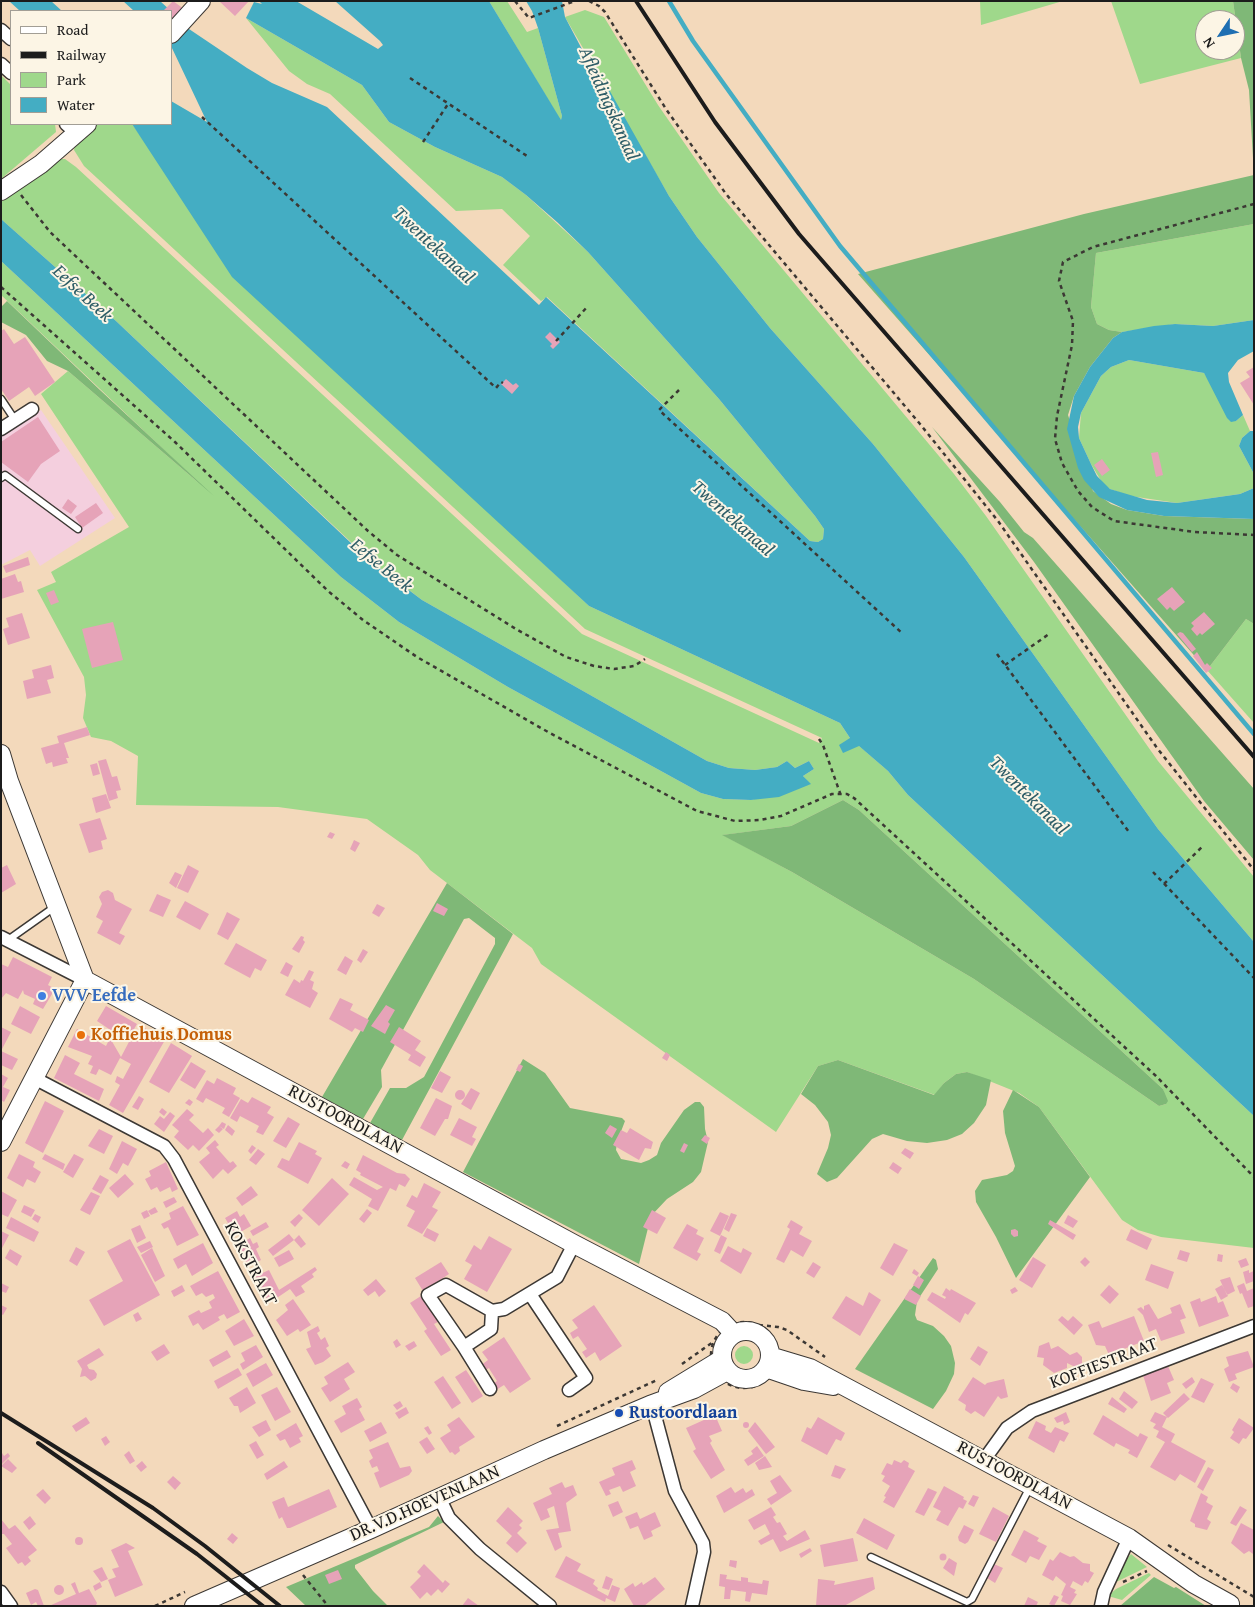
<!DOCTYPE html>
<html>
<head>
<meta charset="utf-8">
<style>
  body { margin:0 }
  #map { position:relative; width:1255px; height:1607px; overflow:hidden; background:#f3d9bb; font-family:"Gentium Book Plus",serif }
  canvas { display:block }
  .frame { position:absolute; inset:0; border:2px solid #1c1c1c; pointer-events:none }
  .legend { position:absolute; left:10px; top:10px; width:162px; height:115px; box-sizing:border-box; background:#fcf5e5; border:1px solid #a29e95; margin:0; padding:6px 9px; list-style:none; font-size:15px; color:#1c1c1c }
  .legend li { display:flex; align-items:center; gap:10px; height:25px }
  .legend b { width:25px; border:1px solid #a29e95 }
  .north { position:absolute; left:1195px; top:10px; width:50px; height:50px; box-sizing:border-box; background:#fcf5e5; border:1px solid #a29e95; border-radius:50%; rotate:236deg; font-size:14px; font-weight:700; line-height:20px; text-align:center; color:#1c1c1c }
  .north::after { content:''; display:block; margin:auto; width:18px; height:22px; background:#1f6fb2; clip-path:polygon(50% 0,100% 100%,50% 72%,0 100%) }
</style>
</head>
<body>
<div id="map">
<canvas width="1255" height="1607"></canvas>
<div class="frame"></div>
<ul class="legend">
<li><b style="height:6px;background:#fff"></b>Road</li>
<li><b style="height:6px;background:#1c1c1c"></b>Railway</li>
<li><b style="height:14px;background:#9fd88b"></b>Park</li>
<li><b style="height:14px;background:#44adc3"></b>Water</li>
</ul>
<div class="north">N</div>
</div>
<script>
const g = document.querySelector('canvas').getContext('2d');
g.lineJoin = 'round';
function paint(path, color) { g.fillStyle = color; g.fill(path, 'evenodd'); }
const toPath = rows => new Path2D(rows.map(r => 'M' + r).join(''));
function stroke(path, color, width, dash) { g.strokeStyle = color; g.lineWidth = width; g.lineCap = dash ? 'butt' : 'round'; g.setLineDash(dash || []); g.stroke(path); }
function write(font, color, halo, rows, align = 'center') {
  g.font = font + ' "Gentium Book Plus",serif'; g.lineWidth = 4; g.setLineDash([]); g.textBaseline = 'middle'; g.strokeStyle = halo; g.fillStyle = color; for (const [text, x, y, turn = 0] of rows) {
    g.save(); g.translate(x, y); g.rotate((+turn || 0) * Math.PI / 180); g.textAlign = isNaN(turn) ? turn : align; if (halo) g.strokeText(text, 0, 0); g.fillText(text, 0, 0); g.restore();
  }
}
paint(toPath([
  [41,410,115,518,40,566,30,550,1,565,1,437]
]), '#f4cfde');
paint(toPath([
  [489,1,507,1,527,32,538,28,562,116,561,121],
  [980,1,1063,1,981,25],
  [1111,1,1233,1,1241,58,1140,84],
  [1205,20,1235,20,1235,50,1205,50],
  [585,10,604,17,658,105,719,193,954,474,986,516,1158,761,1254,877,1254,942,1158,829,964,557,873,444,770,328,697,237,669,196,565,17],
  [246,18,362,85,389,122,435,147,502,177,526,195,588,252,719,399,815,516,824,529,823,539,818,542,810,541,547,297,541,301,503,265,530,236,502,209,456,211,330,94,307,84,289,71],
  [1,75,11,85,11,124,55,124,56,132,1,179],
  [94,124,132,124,153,153,449,475,589,606,840,723,850,738,888,771,908,795,1254,1116,1254,1248,1161,1237,1138,1230,1122,1220,1039,1107,1019,1093,967,1072,956,1074,944,1083,935,1095,838,1060,818,1066,776,1132,541,964,532,948,430,870,418,855,367,819,278,807,136,805,138,756,111,741,91,737,83,718,86,695,84,677,37,590,56,582,51,572,129,527,41,394,68,371,200,484,1,295,1,261,341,577,399,622,508,687,701,793,723,799,751,800,810,784,803,776,814,769,809,761,795,768,787,761,777,767,755,770,729,768,707,761,422,600,370,560,116,321,1,219,1,202,58,159,65,159,76,167,582,634,819,743,822,738,585,629,84,166,74,150,75,145],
  [843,800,859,810,1163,1089,1166,1104,1159,1106,974,979,792,872,723,835,791,826],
  [1254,224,1254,320,1213,326,1175,324,1122,332,1109,330,1097,324,1091,307,1096,253],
  [1129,360,1204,373,1236,421,1243,415,1250,431,1242,438,1239,446,1254,474,1254,488,1240,494,1177,503,1130,496,1110,489,1103,484,1091,464,1079,438,1081,413,1101,376,1111,367],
  [1246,619,1254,624,1254,723,1207,670],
  '735 1355a9 9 0 1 1 18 0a9 9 0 1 1-18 0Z',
  [1131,1554,1147,1567,1114,1583,1121,1566],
  [1149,1573,1151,1575,1122,1600,1108,1596,1116,1589]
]), '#9fd88b');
paint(toPath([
  [1233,1,1254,1,1254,224,1096,253,1091,307,1097,324,1109,330,1122,332,1113,338,1090,367,1074,396,1068,415,1093,491,1111,504,1127,510,1164,516,1254,519,1254,624,1246,619,1207,670,858,274,1084,214,1254,175,1249,90,1241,58],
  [7,301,100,390,214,496,68,371,47,361,26,335,1,322,1,307],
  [932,427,1000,502,1024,532,1033,538,1254,789,1254,860,1204,801,1034,562],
  [843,800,859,810,1163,1089,1168,1101,1166,1104,1159,1106,974,979,792,872,722,835,791,826],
  [447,883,513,934,402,1140,370,1123,390,1088,406,1088,424,1077,495,944,495,938,469,918,464,919,381,1070,382,1087,363,1119,322,1097],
  [523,1059,545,1073,570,1108,622,1118,625,1121,617,1142,616,1150,621,1159,641,1163,649,1160,657,1155,661,1143,684,1110,695,1102,700,1102,704,1107,705,1129,708,1142,701,1172,693,1182,667,1199,651,1216,639,1264,463,1172],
  [838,1060,934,1095,944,1083,956,1074,967,1072,991,1080,986,1105,974,1123,962,1134,947,1140,927,1143,907,1141,883,1134,872,1139,837,1178,827,1182,817,1174,828,1148,831,1135,828,1122,815,1105,801,1094,818,1066],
  [1013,1090,1039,1107,1090,1177,1016,1278,996,1237,976,1202,975,1191,982,1180,1007,1175,1013,1171,1015,1166,1005,1133,1003,1111],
  [933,1258,936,1260,938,1269,917,1301,915,1315,917,1320,933,1326,944,1336,951,1346,955,1363,954,1374,946,1391,933,1409,855,1369],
  [438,1516,444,1522,355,1565,355,1568,373,1591,388,1606,306,1606,286,1587,429,1527],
  [1154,1577,1174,1588,1176,1587,1206,1606,1120,1606]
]), '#7fb877');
paint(toPath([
  [9,1,51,1,62,11,20,11],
  [123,1,160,1,171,11,134,11],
  [259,1,296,1,378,49,383,45,380,41,335,1,489,1,561,120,562,116,538,28,532,11,526,1,562,1,565,17,585,55,607,86,669,196,697,237,770,328,873,444,964,557,1158,829,1254,942,1254,1116,908,795,888,771,859,746,843,753,839,745,850,738,840,723,589,606,232,277,132,124,171,124,171,101,207,122,171,46,171,12,189,29,247,68,272,83,327,107,539,305,546,297,810,541,818,542,823,539,824,529,815,516,719,399,588,252,557,222,526,195,502,177,435,147,389,122,362,85,246,18,254,2,262,4],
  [1,219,116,321,369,560,422,600,707,761,729,768,755,770,777,767,787,761,795,768,809,761,814,769,803,776,811,784,779,797,751,800,723,799,701,793,508,687,399,622,341,577,1,261],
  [1254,320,1254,351,1238,360,1228,373,1229,382,1243,415,1236,421,1231,422,1227,418,1204,373,1129,360,1111,367,1101,376,1081,413,1078,427,1079,438,1091,464,1097,476,1110,489,1147,500,1177,503,1240,494,1254,488,1254,519,1164,516,1127,510,1099,497,1084,480,1078,468,1067,429,1074,396,1090,367,1113,338,1122,332,1154,326,1175,324,1213,326],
  [1250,431,1254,431,1254,474,1239,446,1242,438]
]), '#44adc3');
stroke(toPath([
  [669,1,693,41,840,246,1254,734]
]), '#44adc3', 4.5);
paint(toPath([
  [173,1,184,9,171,22,171,11,163,11],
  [219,1,249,1,235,16],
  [4,329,14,344,25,337,55,382,35,396,29,387,9,401,1,389,1,331],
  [550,332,560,342,553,349,550,346,552,344,545,337],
  [1254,367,1254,405,1240,383,1250,377,1246,372],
  [506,379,513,385,516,383,519,386,512,394,501,384],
  [38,417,60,451,41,464,28,482,1,462,1,442],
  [1158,452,1163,475,1156,477,1151,453],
  [1102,459,1110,470,1102,476,1094,465],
  [68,499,77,506,71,514,62,508],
  [96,503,103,513,82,528,75,517],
  [28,557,30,565,6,573,3,566],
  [15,574,18,582,21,581,24,592,1,599,1,579],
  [1172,587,1185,602,1174,611,1170,607,1167,610,1157,599],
  [54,590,59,602,51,605,46,593],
  [1204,612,1215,624,1202,635,1200,633,1197,636,1191,629,1194,626,1191,623],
  [22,613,30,638,8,645,3,629,9,627,6,618],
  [113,622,123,660,92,668,82,629],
  [1180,632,1183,633,1196,649,1192,652,1177,634],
  [1197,652,1205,665,1207,663,1212,668,1206,673,1193,656],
  [51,665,54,678,47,680,51,693,27,699,23,681,34,678,32,670],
  [87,727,90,735,64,743,69,758,66,758,68,763,53,767,52,762,46,764,41,748,59,743,57,736],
  [106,759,112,777,117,776,121,790,116,791,118,798,109,801,98,761],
  [97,763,100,774,93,776,90,765],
  [106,794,111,808,96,813,92,798],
  [100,818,107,839,101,841,103,849,89,853,79,824],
  [330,832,335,834,332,839,327,837],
  [354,840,360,843,355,852,350,849],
  [7,865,16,884,1,893,1,868],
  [188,865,199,871,188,893,177,888],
  [175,872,182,875,176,888,169,883],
  [108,890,113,893,115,900,132,909,119,933,125,936,120,945,97,933,103,921,96,917,102,904,99,897,102,892],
  [157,894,171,900,163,917,149,911],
  [185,901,209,914,200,930,176,917],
  [437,903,448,909,444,916,433,911],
  [377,904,385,908,379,917,372,913],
  [227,912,240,919,228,940,217,934],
  [301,936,304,937,303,940,305,942,299,953,292,949],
  [236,943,267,960,261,971,255,968,250,978,224,964],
  [363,949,368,952,361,963,357,960],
  [345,956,353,961,346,975,337,970],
  [13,957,52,977,48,985,55,989,43,1009,33,1004,35,999,24,994,23,990,18,999,6,993,1,999,1,964,8,967],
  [286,962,293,966,288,977,280,973],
  [309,970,314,972,310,980,314,982,312,989,318,993,310,1008,285,995,294,979,300,983,301,980,303,981],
  [340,998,353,1004,350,1010,369,1020,363,1032,355,1028,352,1032,329,1019],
  [386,1005,395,1010,388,1022,390,1024,385,1034,371,1026],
  [20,1006,40,1017,31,1034,11,1024],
  [106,1006,137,1024,127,1041,97,1021],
  [1,1027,11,1032,1,1051,18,1059,12,1070,1,1065],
  [143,1027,165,1040,123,1113,109,1105,120,1085,115,1082,117,1076,123,1079,131,1064,120,1058,111,1075,99,1069,96,1075,90,1073,93,1066,88,1064,92,1056,68,1047,77,1029,106,1046,110,1038,121,1057,131,1038,135,1040],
  [399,1027,421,1041,415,1050,426,1057,420,1067,408,1060,411,1055,390,1042],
  [171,1043,192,1056,169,1093,149,1082],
  [666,1052,670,1055,667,1061,662,1058],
  [65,1055,80,1063,74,1074,104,1089,99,1101,54,1078],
  [191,1062,206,1071,195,1089,180,1080],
  [519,1064,523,1066,520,1072,516,1070],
  [440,1071,451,1077,442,1093,431,1088],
  [1,1074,8,1078,3,1087,10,1090,4,1102,1,1100],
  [217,1078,236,1088,233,1094,240,1098,229,1117,222,1113,225,1108,206,1098,203,1103,196,1099,207,1080,214,1084],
  [471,1088,480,1093,471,1110,461,1104],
  '455 1095a5 5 0 1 1 10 0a5 5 0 1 1-10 0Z',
  [139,1096,144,1099,138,1110,132,1107],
  [252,1097,271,1107,267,1113,274,1117,263,1135,256,1132,259,1126,240,1116,237,1122,230,1118,241,1099,248,1103],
  [436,1098,452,1106,448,1119,445,1119,435,1136,420,1128],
  [189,1099,193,1102,190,1106,185,1103],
  [45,1101,64,1111,43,1153,25,1143],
  [162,1108,167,1112,164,1116,159,1112],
  [187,1109,194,1115,189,1120,203,1133,208,1128,214,1135,199,1151,193,1145,188,1150,174,1137,179,1131,172,1125],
  [170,1112,175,1116,164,1132,154,1124,160,1116,164,1119],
  [288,1117,300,1124,286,1148,273,1141],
  [459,1118,477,1127,472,1137,476,1139,472,1146,450,1135],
  [222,1122,226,1124,224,1129,219,1126],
  [228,1125,235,1131,232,1136,225,1130],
  [610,1125,617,1129,612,1138,605,1133],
  [219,1126,223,1129,219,1133,215,1130],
  [630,1128,653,1142,651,1149,645,1148,639,1160,613,1145,621,1130,627,1133],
  [99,1129,113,1136,104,1154,88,1146],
  [705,1135,710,1138,707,1144,701,1140],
  [215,1140,219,1145,216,1147,230,1163,233,1161,237,1166,228,1174,223,1169,213,1179,199,1162,210,1153,206,1148],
  [122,1141,137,1149,128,1166,123,1163,117,1174,109,1169],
  [299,1142,317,1151,315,1154,322,1158,308,1184,277,1167,282,1158,289,1161],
  [684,1143,688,1145,684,1153,680,1151],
  [252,1145,256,1148,251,1154,248,1151],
  [905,1148,914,1153,910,1159,901,1153],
  [258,1149,265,1154,256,1165,249,1160],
  [19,1154,35,1162,33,1167,41,1172,35,1183,27,1179,23,1187,7,1178],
  [45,1154,65,1164,63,1170,42,1159],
  [74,1154,84,1159,73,1178,63,1172],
  [363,1155,397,1173,405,1174,410,1179,405,1187,399,1184,396,1191,390,1188,378,1211,368,1206,372,1199,349,1185,354,1177,377,1190,383,1187,360,1175,361,1173,356,1170],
  [345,1161,350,1164,347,1169,341,1166],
  [166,1162,178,1189,172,1192,170,1187,160,1192,157,1187,151,1190,145,1179,151,1176,149,1171],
  [893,1162,902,1168,898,1174,889,1168],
  [125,1174,134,1184,118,1198,109,1188],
  [100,1175,109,1180,101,1194,92,1189],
  [332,1178,349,1194,319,1226,302,1210],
  [424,1183,441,1192,432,1207,438,1210,422,1234,407,1226,415,1211,406,1206,412,1195,417,1198],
  [251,1186,258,1195,242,1206,236,1198],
  [1,1191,17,1200,8,1217,1,1214],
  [91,1192,100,1196,90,1215,80,1210],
  [174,1197,177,1202,166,1208,163,1202],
  [24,1205,35,1210,31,1217,21,1212],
  [183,1206,199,1235,177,1246,168,1227,164,1229,161,1224,171,1219,169,1213],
  [155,1207,158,1212,151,1215,148,1211],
  [367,1209,372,1213,364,1223,359,1219],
  [147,1210,150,1216,144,1219,141,1213],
  [652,1210,666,1218,657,1234,643,1227],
  [237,1211,240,1217,244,1214,251,1226,232,1237,225,1225,228,1223,225,1218],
  [720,1212,729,1216,720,1236,710,1231],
  [731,1213,737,1215,729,1232,724,1229],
  [35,1214,41,1217,38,1223,32,1219],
  [299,1214,303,1218,295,1227,290,1222],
  [1068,1215,1078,1221,1073,1228,1064,1223],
  [11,1217,39,1232,34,1242,6,1228],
  [791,1220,803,1227,799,1234,812,1241,803,1257,791,1250,784,1263,776,1259,790,1229,787,1227],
  [1050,1220,1076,1235,1073,1240,1048,1224],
  [266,1222,269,1227,253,1236,250,1231],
  [687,1224,698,1230,696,1234,704,1238,697,1252,701,1254,697,1261,673,1248],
  [140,1225,146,1238,137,1243,131,1229],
  [427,1228,439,1234,435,1242,423,1236],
  [1015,1229,1018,1231,1018,1236,1014,1237,1011,1234,1011,1230],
  [1131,1229,1152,1239,1147,1250,1126,1240],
  [1,1231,9,1235,1,1250],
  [289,1234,294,1240,273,1256,268,1250],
  [299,1235,306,1244,301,1248,294,1240],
  [721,1235,727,1238,720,1254,714,1251],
  [489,1236,512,1249,487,1292,464,1279,472,1265,465,1261,474,1245,481,1250],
  [250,1238,253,1244,257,1242,259,1247,256,1249,261,1260,248,1267,237,1246],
  [130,1239,160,1295,104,1326,89,1300,123,1281,107,1251],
  [150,1241,153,1247,141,1253,137,1247],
  [203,1243,213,1263,192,1276,186,1264,178,1269,173,1259],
  [894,1243,908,1250,893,1276,880,1268],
  [728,1246,741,1253,743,1248,752,1253,741,1274,720,1261],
  [76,1247,85,1252,77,1266,69,1261],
  [152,1248,165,1276,155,1282,141,1255],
  [10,1249,22,1256,17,1266,5,1258],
  [289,1250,294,1259,279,1267,274,1258],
  [1180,1250,1190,1253,1187,1262,1177,1259],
  [1218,1254,1223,1255,1222,1262,1217,1261],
  [1033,1257,1046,1265,1032,1288,1019,1280],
  [1085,1257,1090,1262,1085,1267,1080,1262],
  [1246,1258,1249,1265,1241,1268,1238,1261],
  [441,1262,449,1274,423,1291,415,1278],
  [813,1262,821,1267,814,1278,806,1273],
  [1151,1264,1174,1272,1168,1289,1145,1280],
  [315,1267,317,1270,312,1274,314,1277,301,1286,305,1292,296,1297,290,1289,268,1304,254,1277,269,1270,279,1290],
  [914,1269,919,1273,917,1276,912,1273],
  [1249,1270,1249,1273,1254,1271,1254,1281,1246,1284,1243,1272],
  [218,1271,240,1312,227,1319,224,1314,218,1317,220,1320,203,1330,198,1323,193,1326,188,1316,199,1310,201,1313,212,1308,209,1302,215,1298,213,1294,206,1297,202,1293,196,1296,190,1286],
  [918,1276,924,1280,919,1289,913,1285],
  [1230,1277,1235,1291,1227,1295,1220,1280],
  [376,1279,386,1291,379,1297,375,1291,368,1296,363,1290],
  [1,1283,9,1287,6,1293,1,1291],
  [1244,1283,1247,1291,1254,1288,1254,1306,1248,1308,1242,1293,1240,1294,1237,1286],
  [182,1285,185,1291,174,1297,171,1291],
  [1109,1285,1119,1294,1110,1304,1100,1295],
  [1222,1285,1228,1296,1221,1300,1215,1289],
  [1015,1287,1018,1291,1012,1294,1010,1290],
  [946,1288,950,1291,951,1289,976,1303,968,1315,965,1313,960,1323,927,1300,932,1292,945,1299,946,1297,942,1295],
  [910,1289,921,1296,916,1305,904,1299],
  [869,1292,881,1300,860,1336,832,1318,846,1296,863,1306],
  [421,1296,438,1322,434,1324,451,1350,441,1356,424,1331,427,1329,410,1303],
  [1216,1296,1218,1303,1223,1301,1229,1316,1199,1327,1190,1302,1200,1298,1201,1302],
  [293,1299,311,1325,300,1332,298,1329,287,1336,276,1320,288,1310,285,1305],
  [1149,1304,1158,1319,1172,1313,1170,1308,1180,1304,1186,1318,1180,1320,1185,1333,1161,1341,1156,1329,1149,1332,1143,1315,1137,1309,1141,1307,1144,1310,1144,1306],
  [1,1305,7,1308,3,1315,1,1314],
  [594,1305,622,1346,600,1361,595,1352,586,1358,582,1352,587,1349,578,1336,573,1339,570,1333,578,1328,572,1320],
  [138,1312,142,1319,136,1322,133,1315],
  [1062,1316,1068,1321,1073,1316,1083,1325,1074,1335,1058,1320],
  [1134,1316,1144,1341,1109,1355,1105,1346,1096,1345,1088,1325,1099,1321,1102,1328],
  [244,1319,254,1336,234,1346,225,1331],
  [318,1326,320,1331,317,1333,321,1340,325,1337,329,1346,326,1348,331,1356,323,1362,315,1365,306,1349,311,1347,307,1332],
  [504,1337,531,1379,510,1393,504,1385,496,1390,493,1384,497,1381,490,1370,489,1368,484,1371,480,1366,488,1360,482,1352],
  [397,1339,401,1345,396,1348,393,1342],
  [414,1341,417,1346,409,1351,405,1346],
  [1049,1342,1051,1349,1058,1346,1070,1355,1077,1352,1082,1357,1082,1364,1075,1367,1067,1363,1067,1368,1054,1373,1043,1365,1044,1358,1037,1357,1039,1346],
  [164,1344,170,1353,157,1361,151,1352],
  [256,1345,263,1357,243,1370,240,1364,245,1361,241,1353],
  [978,1346,988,1352,980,1366,970,1359],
  [99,1348,104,1355,87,1365,89,1369,94,1370,97,1374,96,1378,91,1381,85,1376,80,1377,82,1369,77,1361],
  [227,1350,231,1357,213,1367,209,1360],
  [1248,1351,1254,1367,1235,1374,1237,1379,1229,1382,1224,1369,1229,1366,1226,1357],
  [348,1362,355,1372,344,1379,350,1389,330,1402,321,1388,328,1384,324,1377],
  [266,1363,273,1375,253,1387,246,1374],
  [1168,1366,1174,1380,1167,1383,1171,1393,1151,1401,1143,1375],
  [238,1368,242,1375,218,1389,214,1381],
  [466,1370,483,1396,472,1403,455,1377],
  [443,1376,461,1403,452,1409,434,1382],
  [973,1377,985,1385,987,1383,1004,1379,1008,1397,1001,1399,998,1396,984,1417,975,1411,971,1414,965,1410,966,1405,958,1400],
  [1192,1377,1195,1382,1186,1389,1182,1384],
  [1201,1378,1214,1384,1204,1403,1191,1397],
  [1233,1383,1240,1387,1237,1393,1230,1388],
  [247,1387,256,1403,240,1413,238,1406,234,1406,229,1398],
  [277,1387,291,1412,275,1421,261,1395],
  [1124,1391,1138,1402,1132,1409,1119,1399],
  [1184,1393,1190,1399,1168,1418,1163,1413],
  [1112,1397,1127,1409,1124,1413,1108,1404],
  [357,1398,362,1407,359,1409,365,1420,341,1433,334,1421,346,1414,342,1406],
  [400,1401,403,1406,397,1410,393,1405],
  [406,1407,409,1413,399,1419,395,1413],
  [1066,1412,1070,1422,1064,1425,1063,1421,1057,1423,1054,1418],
  [1155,1412,1167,1417,1162,1427,1175,1434,1171,1442,1206,1461,1195,1483,1180,1474,1175,1481,1150,1467,1165,1442,1156,1437,1159,1431,1153,1428,1156,1424,1150,1421],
  [715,1415,722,1431,709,1436,712,1441,710,1443,725,1470,711,1479,693,1451,696,1449,686,1428],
  [1103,1415,1138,1437,1140,1433,1148,1437,1137,1458,1128,1453,1130,1450,1116,1443,1114,1447,1093,1434],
  [86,1417,90,1423,76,1432,72,1426],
  [459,1417,475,1437,459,1447,460,1451,455,1455,452,1452,450,1453,440,1438,451,1431,447,1425],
  [818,1417,845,1433,841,1441,836,1439,827,1455,801,1441,807,1427,811,1429],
  [1239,1418,1254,1428,1246,1439,1243,1438,1239,1444,1230,1438,1234,1432,1232,1430],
  [266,1420,271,1430,259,1437,252,1427],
  [1036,1421,1046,1426,1045,1430,1051,1433,1055,1427,1069,1433,1064,1442,1060,1440,1054,1453,1028,1438],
  '743 1425a3 3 0 1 1 6 0a3 3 0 1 1-6 0Z',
  [381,1422,387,1433,370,1442,364,1431],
  [755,1422,775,1447,766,1454,748,1431],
  [296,1423,303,1436,299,1438,301,1442,290,1448,285,1439,280,1441,276,1435],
  [428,1426,432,1433,429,1435,424,1428],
  [106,1436,110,1442,105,1446,101,1439],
  [427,1437,435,1449,427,1454,419,1442],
  [256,1441,264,1455,257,1459,249,1445],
  [388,1442,400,1468,410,1466,412,1471,409,1475,380,1488,374,1473,379,1471,377,1466,372,1468,369,1461,373,1458,369,1450],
  [757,1446,764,1456,748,1466,744,1460,753,1454,751,1451],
  [129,1451,135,1461,130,1464,124,1455],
  [2,1453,4,1456,8,1453,10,1456,1,1465],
  [765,1456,772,1467,759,1470,755,1463],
  [8,1459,17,1468,12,1473,1,1466],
  [632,1460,636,1469,630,1472,636,1486,623,1492,620,1486,609,1490,611,1494,606,1496,599,1482,615,1475,612,1468],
  [894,1460,901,1463,904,1460,909,1463,908,1467,915,1471,894,1508,883,1502,886,1497,884,1496,890,1486,882,1481,885,1476,881,1474,887,1463,892,1465],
  [142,1461,147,1467,141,1472,136,1466],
  [284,1461,288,1467,267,1480,264,1474],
  [835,1465,846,1469,840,1479,831,1476],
  [1208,1467,1214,1470,1203,1491,1197,1487],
  [780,1475,792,1491,771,1505,767,1499,777,1493,770,1481],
  [173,1476,181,1483,175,1490,167,1482],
  [562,1482,565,1488,573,1485,577,1495,566,1503,571,1531,558,1533,562,1547,555,1551,546,1530,559,1528,554,1506,547,1509,550,1517,541,1521,533,1503,552,1494,549,1488],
  [944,1486,964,1497,963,1499,967,1501,963,1509,959,1507,948,1526,936,1520,941,1511,933,1507],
  [731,1487,735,1493,743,1488,746,1493,752,1489,755,1495,724,1513,716,1496],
  [928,1488,937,1492,924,1516,915,1512],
  [43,1489,51,1498,45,1504,36,1495],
  [329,1489,337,1507,290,1528,287,1528,282,1517,279,1519,272,1502,284,1497,288,1507],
  [1201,1493,1208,1497,1206,1502,1213,1506,1207,1519,1211,1522,1207,1530,1195,1527,1195,1524,1190,1521],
  [973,1495,979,1497,974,1507,968,1504],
  [618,1501,623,1512,613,1517,608,1505],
  [1240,1506,1247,1510,1236,1526,1230,1523],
  [508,1507,523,1521,519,1525,522,1528,517,1533,527,1543,517,1553,506,1543,512,1536,496,1521],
  [771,1507,776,1515,773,1517,777,1523,780,1522,787,1534,783,1536,787,1541,805,1530,810,1539,780,1552,773,1539,761,1545,758,1541,770,1534,765,1524,754,1530,748,1520],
  [993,1507,1009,1516,996,1542,979,1534],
  [637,1512,640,1519,655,1512,661,1526,651,1531,653,1536,644,1540,638,1526,630,1529,625,1517],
  [30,1516,36,1524,29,1530,23,1522],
  [864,1518,895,1535,887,1550,856,1533],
  [1,1519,9,1529,15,1525,37,1550,28,1557,31,1561,25,1566,22,1562,18,1564,6,1548,12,1544,4,1534,1,1534],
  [1241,1523,1254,1530,1253,1554,1249,1551,1244,1554,1231,1543],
  [964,1525,974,1530,968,1542,965,1544,959,1541,958,1537],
  [1024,1530,1039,1538,1037,1541,1047,1546,1039,1560,1030,1556,1026,1563,1011,1555],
  [232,1533,238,1538,233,1544,227,1539],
  '75 1541a4 4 0 1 1 8 0a4 4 0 1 1-8 0Z',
  [853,1538,858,1561,824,1567,820,1545],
  [126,1543,135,1548,128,1551,143,1585,115,1597,108,1580,116,1577,112,1569,119,1567,111,1550],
  [810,1548,812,1551,801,1558,799,1554],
  [1060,1552,1070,1557,1074,1556,1083,1563,1090,1564,1090,1571,1094,1573,1088,1583,1085,1581,1082,1586,1073,1581,1070,1587,1076,1590,1074,1593,1077,1594,1070,1605,1061,1601,1063,1596,1061,1595,1066,1584,1056,1576,1053,1581,1042,1575,1050,1559,1053,1561],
  '939.5 1557a3.5 3.5 0 1 1 7 0a3.5 3.5 0 1 1-7 0Z',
  [566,1556,581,1564,577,1571,595,1580,593,1584,598,1588,597,1590,608,1596,612,1585,620,1588,615,1602,606,1598,605,1602,555,1577],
  [949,1558,957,1563,954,1576,943,1568],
  [730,1560,737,1561,736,1568,729,1566],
  [424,1564,443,1583,445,1580,450,1584,442,1593,438,1589,431,1596,427,1592,420,1599,410,1587,421,1576,417,1572],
  [994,1564,1003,1568,995,1583,987,1578],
  [102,1567,108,1579,101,1582,93,1571],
  [338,1570,342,1579,329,1584,325,1575],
  [720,1574,727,1575,726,1579,741,1581,741,1577,748,1578,748,1582,762,1584,763,1580,769,1581,767,1595,752,1593,750,1602,745,1601,746,1592,731,1590,730,1599,724,1599,725,1587,719,1586],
  [606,1576,613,1579,609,1590,602,1588],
  [655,1577,665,1589,644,1606,634,1606,624,1589,633,1583,635,1587,642,1582,643,1585],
  [873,1577,875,1589,844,1606,816,1606,818,1579,835,1581,834,1585],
  [75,1582,79,1593,89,1589,97,1603,96,1605,49,1606,76,1594,71,1584],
  [100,1582,102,1587,95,1591,93,1586],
  '54 1590a5 5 0 1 1 10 0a5 5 0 1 1-10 0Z',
  [35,1589,38,1590,44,1606,38,1606,36,1602,31,1605,26,1593],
  [1054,1595,1059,1597,1054,1606,1049,1604],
  [1028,1597,1038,1602,1036,1606,1024,1606],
  [468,1598,479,1606,462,1606]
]), '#e6a3b8');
const lane = toPath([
  [1,399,15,420],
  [1,478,5,475,78,529],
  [8,940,56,906],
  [871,1557,967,1602,972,1599,1030,1487]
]);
const street = toPath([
  [1,30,11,39],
  [1,64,11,73],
  [66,124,76,133],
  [1,429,32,409],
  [1,937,85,980],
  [34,1078,164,1146,174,1159,371,1529],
  [530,1294,586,1378,569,1390],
  [464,1347,428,1295,446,1285,492,1311],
  [490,1389,464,1347,491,1329,492,1311,504,1309,557,1277,574,1244],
  [650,1405,655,1416,675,1491,703,1543,704,1552,692,1606],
  [984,1460,1007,1428,1032,1411,1254,1326],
  [440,1499,449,1518,480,1549,550,1606],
  [1,1592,11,1606],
  [1101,1606,1104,1592,1129,1538]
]);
const secondary = toPath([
  [171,34,201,1],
  [1,191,41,164,87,124],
  [1,754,9,781,85,980,1,1142],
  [85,980,574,1244,722,1321,734,1334],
  '722 1355a24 24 0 1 1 48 0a24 24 0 1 1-48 0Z',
  [770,1356,810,1368,1129,1538,1194,1584,1230,1604],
  [766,1368,804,1381,833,1386],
  [668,1392,722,1359],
  [194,1606,371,1529,544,1450,650,1405,694,1389,727,1371]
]);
stroke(lane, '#3c3834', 9);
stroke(street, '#3c3834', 15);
stroke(secondary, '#3c3834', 20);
stroke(toPath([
  [515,1,529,18,575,1],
  [589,1,599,6,605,12,666,109,726,194,920,424,998,521,1157,748,1254,870],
  [410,78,527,156],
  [202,117,496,388,501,382,503,383],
  [423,142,448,104],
  [21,195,50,232,368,531,397,555,516,629,566,657,594,666,614,669,634,666,645,659],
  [1254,204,1093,247,1063,262,1059,281,1073,321,1072,345,1057,416,1055,439,1062,463,1078,491,1092,507,1114,521,1195,532,1254,535],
  [1,287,175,442,328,591,363,620,417,657,548,732,697,811,735,821,760,820,781,816,832,794,847,794,854,798,1156,1076,1254,1177],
  [556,341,588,306],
  [679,390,659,410,903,634],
  [997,654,1129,832],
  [1005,665,1049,634],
  [819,739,823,745,840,793],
  [1153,872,1254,978],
  [1164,884,1203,846],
  '711 1355a33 33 0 1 1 66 0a33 33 0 1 1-66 0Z',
  [759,1325,778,1327,787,1330,825,1357],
  [682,1364,713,1342],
  [557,1426,657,1380],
  [1168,1545,1254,1597],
  [303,1575,328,1606],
  [1123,1582,1147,1571],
  [155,1606,185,1592]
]), '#3c3834', 2.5, [4, 4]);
stroke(lane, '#fff', 6);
stroke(street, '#fff', 12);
stroke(secondary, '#fff', 18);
stroke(toPath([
  [636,1,715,122,799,234,1254,757],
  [1,1413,153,1508,205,1546,280,1606],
  [38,1443,197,1554,263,1606]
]), '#1c1c1c', 4);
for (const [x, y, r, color] of [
  [42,996,5,"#3f7fe0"],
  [81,1035,5,"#e8710a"],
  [619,1413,5,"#1a4fb4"]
]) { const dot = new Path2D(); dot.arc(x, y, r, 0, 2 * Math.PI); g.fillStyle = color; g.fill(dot); stroke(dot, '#fcf5e5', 2); }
write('bold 18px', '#366cbe', '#fcf5e5', [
  ["VVV Eefde",52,996]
], 'left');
write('bold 18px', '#c56008', '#fcf5e5', [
  ["Koffiehuis Domus",91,1035]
], 'left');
write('18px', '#1c1c1c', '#fcf5e5', [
  ["RUSTOORDLAAN",345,1120,28],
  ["KOKSTRAAT",250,1264,62],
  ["KOFFIESTRAAT",1104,1364,-21],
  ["RUSTOORDLAAN",1014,1476,28],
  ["DR.V.D.HOEVENLAAN",425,1504,-24]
]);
write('bold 18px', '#164399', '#fcf5e5', [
  ["Rustoordlaan",629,1413]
], 'left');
write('italic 19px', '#2e5d67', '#fcf5e5', [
  ["Afleidingskanaal",608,104,66],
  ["Twentekanaal",433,246,43],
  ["Eefse Beek",82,294,43],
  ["Twentekanaal",732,519,42],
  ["Eefse Beek",381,566,39],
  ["Twentekanaal",1028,796,45]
]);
</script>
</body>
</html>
